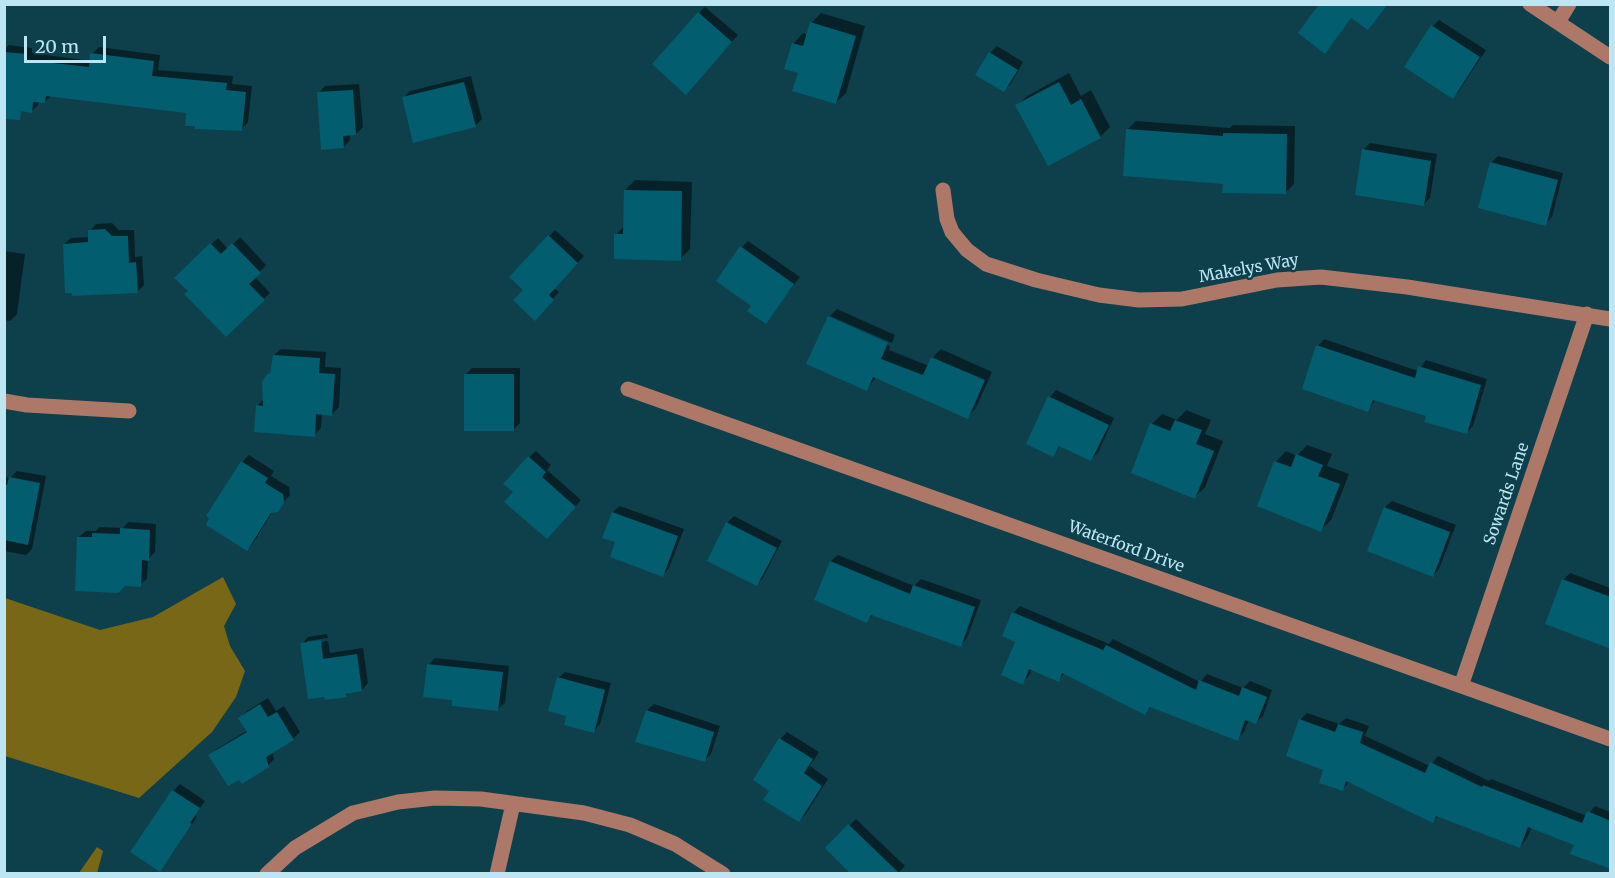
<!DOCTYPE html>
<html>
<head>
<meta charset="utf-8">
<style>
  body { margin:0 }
  #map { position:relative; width:1615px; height:878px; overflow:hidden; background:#0d404b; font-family:Merriweather,serif }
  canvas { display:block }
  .frame { position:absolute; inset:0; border:6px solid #bde6f2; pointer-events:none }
  .scale { position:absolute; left:24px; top:36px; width:82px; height:27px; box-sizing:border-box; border:3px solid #bde6f2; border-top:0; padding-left:8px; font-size:18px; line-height:21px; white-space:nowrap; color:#bde6f2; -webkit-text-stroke:4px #0d404b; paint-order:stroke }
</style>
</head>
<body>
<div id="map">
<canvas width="1615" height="878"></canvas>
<div class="frame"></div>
<div class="scale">20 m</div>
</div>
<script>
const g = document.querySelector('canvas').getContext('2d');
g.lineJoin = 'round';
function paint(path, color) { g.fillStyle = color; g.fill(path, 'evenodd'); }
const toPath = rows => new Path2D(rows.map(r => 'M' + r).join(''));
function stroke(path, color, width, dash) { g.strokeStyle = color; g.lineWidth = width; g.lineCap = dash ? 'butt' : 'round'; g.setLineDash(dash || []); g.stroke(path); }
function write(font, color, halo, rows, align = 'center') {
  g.font = font + ' Merriweather,serif'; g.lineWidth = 5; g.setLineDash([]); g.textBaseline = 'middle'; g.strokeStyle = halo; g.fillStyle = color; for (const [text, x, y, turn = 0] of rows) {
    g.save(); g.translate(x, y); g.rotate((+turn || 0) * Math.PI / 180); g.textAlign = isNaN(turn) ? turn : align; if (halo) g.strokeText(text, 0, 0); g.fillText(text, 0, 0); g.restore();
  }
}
paint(toPath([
  [223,577,236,604,224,626,230,646,245,671,236,697,212,732,139,798,5,756,5,598,100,630,153,617],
  [97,847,103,851,97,873,79,873]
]), '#786716');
paint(toPath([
  [705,7,738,35,693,86,699,13],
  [821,13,865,26,846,93,836,103,800,72,793,44,803,33,808,35,811,23],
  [1439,20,1486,50,1459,91,1453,97,1433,26],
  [9,45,32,48,32,53,91,61,92,54,99,47,160,55,158,70,233,76,232,84,252,86,248,122,242,129,188,112,51,96,45,102,39,101,38,105,32,111,4,92,4,50],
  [997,46,1023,62,1011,84,1004,90,990,53],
  [1069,73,1081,96,1091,90,1110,127,1100,137,1049,164,1017,106,1027,96],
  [471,76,482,119,475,126,403,98,410,91],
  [359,84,363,127,356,134,350,134,350,140,344,147,319,93,325,86],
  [1136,121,1230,128,1233,125,1295,126,1294,184,1285,193,1224,182,1127,130],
  [1370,143,1437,154,1430,198,1423,205,1364,149],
  [1498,156,1563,173,1552,217,1545,224,1491,163],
  [635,180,692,182,690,249,680,259,616,235,624,226,625,190],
  [112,223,119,230,134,230,135,257,142,256,144,285,137,292,64,244,71,238,90,237,90,231,96,224],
  [555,230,584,256,554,288,559,292,535,318,525,290,549,236],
  [240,237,266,265,255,277,270,293,226,335,190,291,176,278,218,238,228,249],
  [748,241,800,277,765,322,753,305,742,247],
  [4,251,25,254,17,314,10,321,4,320],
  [837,309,895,335,892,343,830,316,830,319,890,346,889,350,929,366,932,358,941,349,992,372,976,408,967,417,877,377,866,389,829,317],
  [1324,339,1418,371,1426,360,1487,379,1473,426,1466,433,1428,415,1376,399,1368,410,1318,346],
  [281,349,326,352,325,367,341,368,339,407,332,414,322,413,321,428,314,435,257,406,264,399,274,355],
  [472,368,520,368,520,423,513,430,465,375],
  [1056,390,1114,418,1098,453,1091,459,1061,445,1053,455,1050,397],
  [1186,410,1211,420,1205,434,1223,441,1205,487,1195,497,1152,424,1162,414,1177,420],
  [1307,445,1332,454,1327,466,1349,474,1331,520,1321,530,1259,505,1276,462,1286,451,1297,456],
  [536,451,551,465,547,470,581,500,554,531,515,492,529,457],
  [249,455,274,471,271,476,289,487,290,495,277,510,273,511,254,542,247,549,208,516,242,462],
  [17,471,46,476,32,549,26,555,4,551,4,477,10,478],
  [1392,501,1456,525,1439,569,1433,576,1369,551,1385,507],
  [620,506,684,529,669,568,663,575,617,542,613,512],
  [734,516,782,541,763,578,757,585,727,523],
  [128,522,156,524,155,552,148,560,147,579,140,585,79,537,86,531,96,531,100,527,123,528],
  [838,555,914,586,921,579,981,600,967,638,961,645,874,614,867,621,816,599,831,561],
  [1570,573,1610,588,1610,646,1547,623,1564,579],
  [1020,606,1109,644,1113,639,1200,682,1207,674,1243,688,1250,681,1272,690,1263,716,1256,722,1249,720,1244,732,1237,739,1152,706,1145,713,1065,673,1058,680,1032,669,1029,676,1022,683,1013,613],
  [327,634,328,638,307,641,307,644,328,641,330,653,363,648,368,683,362,690,350,692,346,696,302,644,308,637],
  [435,658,509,666,505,703,498,709,454,699,428,665],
  [565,672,611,683,600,724,594,731,568,714,558,678],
  [268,698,276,711,284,706,300,732,293,739,272,752,274,759,268,766,210,755,217,749,248,730,240,718,247,711],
  [654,704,720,726,711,754,704,761,647,710],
  [1307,713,1339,724,1346,718,1369,726,1365,736,1430,766,1438,756,1489,781,1491,779,1587,816,1595,806,1610,812,1610,867,1576,844,1532,827,1526,840,1520,847,1438,816,1432,822,1350,781,1342,790,1325,769,1300,720],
  [787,732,819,752,810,766,828,779,806,814,799,820,771,790,755,780,780,739],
  [180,784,205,801,195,815,197,817,166,863,159,870,173,791],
  [856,819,905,866,897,874,853,874,827,848]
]), '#0007');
paint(toPath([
  [1319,4,1388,4,1368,30,1351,18,1325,54,1298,33],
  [698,12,732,42,686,95,652,64],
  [810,22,856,36,836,104,792,91,798,73,784,69,792,43,803,46],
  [1431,25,1480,57,1453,99,1404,67],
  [4,52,27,54,26,60,89,67,90,53,154,61,152,76,227,83,226,90,246,92,242,131,195,129,195,126,185,126,186,113,46,96,45,103,33,102,32,113,21,111,20,120,4,119],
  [989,52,1018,70,1004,92,975,75],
  [464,82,476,127,413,143,402,97],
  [1059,82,1071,105,1081,99,1101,138,1048,166,1015,105],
  [353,90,356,135,343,136,344,148,321,150,317,92],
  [1126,129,1223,136,1223,133,1287,134,1286,194,1222,193,1223,184,1123,176],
  [1362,149,1431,161,1424,206,1355,195],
  [1490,162,1558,180,1546,226,1478,208],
  [624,190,682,191,681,261,614,259,614,234,623,234],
  [105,229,112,236,128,236,129,263,136,262,138,293,72,296,72,293,65,293,63,244,88,242,88,230],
  [548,235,578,263,549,295,554,300,535,321,513,300,523,290,509,277],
  [210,243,221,254,232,243,261,273,249,284,265,300,226,337,184,294,188,291,174,278],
  [740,246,794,284,766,324,747,311,751,306,716,281],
  [828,316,888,343,881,359,923,375,931,357,985,380,968,419,873,377,867,391,806,364],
  [1316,345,1415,378,1418,366,1481,385,1467,434,1424,422,1426,416,1373,400,1368,412,1302,389],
  [273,355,320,358,319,373,335,374,332,416,316,414,315,437,254,432,256,405,263,406,262,382,267,374,270,373],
  [464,374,514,374,514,431,464,431],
  [1048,396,1109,425,1091,461,1059,446,1053,457,1026,444],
  [1175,420,1202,430,1196,444,1214,451,1195,499,1131,473,1150,423,1170,431],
  [1296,454,1323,465,1318,476,1340,484,1321,532,1257,506,1274,461,1291,467],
  [528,456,546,472,542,477,576,507,547,539,504,502,513,492,503,484],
  [241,461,268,478,265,483,283,494,284,503,278,512,271,513,247,551,206,525,209,518,206,516],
  [9,477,40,483,28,545,4,540,4,485,7,485],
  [1384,507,1450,532,1433,577,1367,551],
  [612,512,678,536,663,577,610,557,615,542,602,538],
  [726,522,777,548,757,586,707,561],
  [120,528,150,530,149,561,142,560,141,587,125,586,118,593,75,591,77,537,92,537,92,533,120,534],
  [830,561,910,594,913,585,975,607,961,647,871,615,867,623,814,600],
  [1562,579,1611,597,1611,649,1545,624],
  [1012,612,1103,650,1106,645,1196,690,1199,680,1239,696,1242,687,1267,697,1256,724,1245,720,1238,741,1150,707,1145,715,1062,673,1059,682,1029,669,1023,685,1001,675,1015,642,1002,636],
  [321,640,323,659,357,654,362,691,346,694,347,697,325,700,324,697,308,699,300,643],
  [427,664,503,672,498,711,452,706,452,700,423,697],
  [557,677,605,690,594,733,564,725,566,716,548,711],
  [260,704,268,717,277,712,294,740,266,757,269,767,242,784,239,780,228,786,208,755,247,732,238,718],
  [646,710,714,732,705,762,635,742],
  [1299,719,1335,732,1338,724,1363,732,1360,743,1425,773,1430,762,1482,787,1483,785,1582,823,1587,811,1611,821,1611,869,1570,854,1574,845,1528,827,1520,848,1436,816,1433,823,1346,781,1343,791,1319,783,1323,770,1286,756],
  [779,738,813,759,804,773,822,786,799,822,763,800,769,791,753,780],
  [172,790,200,808,190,823,192,824,160,872,130,852],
  [848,824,899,873,850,873,825,848]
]), '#025d6f');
stroke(toPath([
  [1530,4,1610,57],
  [1558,22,1569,4],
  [943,190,947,219,952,232,967,250,986,264,1036,280,1099,295,1139,300,1182,299,1277,280,1321,277,1407,287,1610,319],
  [628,389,1610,739],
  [4,401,27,405,129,411],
  [1461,686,1587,314],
  [267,874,295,848,353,813,398,802,435,798,481,799,584,813,630,825,675,844,723,874],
  [497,874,513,804]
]), '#ad7868', 15);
write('16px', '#bde6f2', '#0d404b', [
  ["Makelys Way",1249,269,-10],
  ["Sowards Lane",1507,494,-71],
  ["Waterford Drive",1126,547,20]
]);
</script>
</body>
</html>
